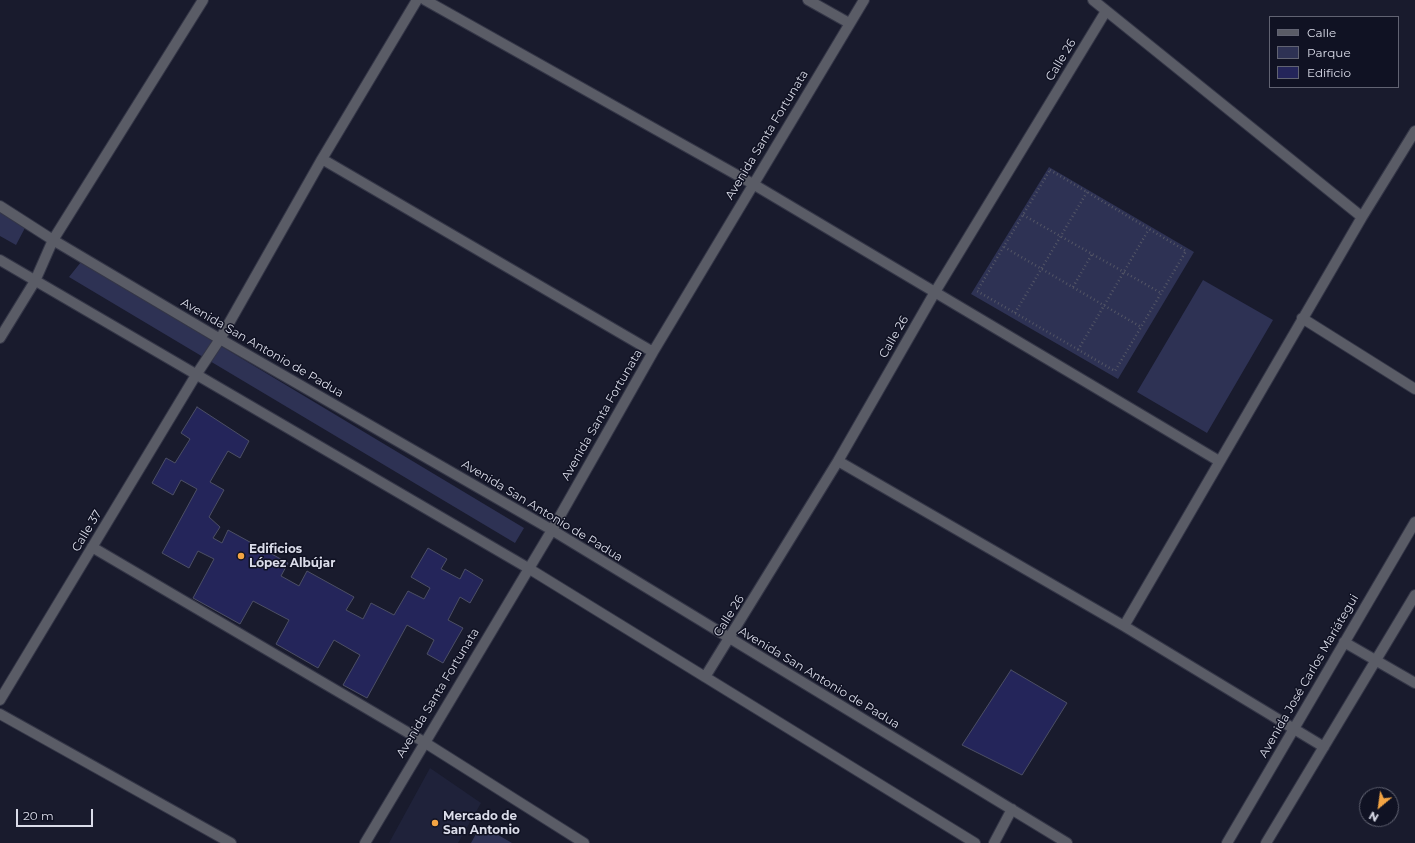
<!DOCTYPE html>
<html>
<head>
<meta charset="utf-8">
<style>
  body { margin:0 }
  #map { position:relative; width:1415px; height:843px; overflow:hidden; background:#191b2d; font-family:Montserrat,sans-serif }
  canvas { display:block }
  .legend { position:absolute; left:1269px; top:16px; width:130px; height:72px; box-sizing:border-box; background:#101223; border:1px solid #616372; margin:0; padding:5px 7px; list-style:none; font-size:12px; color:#dadce9 }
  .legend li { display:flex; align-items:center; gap:8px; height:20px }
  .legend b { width:20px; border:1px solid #616372 }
  .north { position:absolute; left:1359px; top:787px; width:40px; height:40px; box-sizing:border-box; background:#101223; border:1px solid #616372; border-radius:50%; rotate:209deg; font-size:11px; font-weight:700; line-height:16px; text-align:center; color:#dadce9 }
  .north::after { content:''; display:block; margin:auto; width:14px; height:18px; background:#f3a443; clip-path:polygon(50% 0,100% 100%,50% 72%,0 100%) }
  .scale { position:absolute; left:16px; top:809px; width:77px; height:18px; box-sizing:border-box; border:2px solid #dadce9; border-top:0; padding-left:5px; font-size:12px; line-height:14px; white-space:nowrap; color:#dadce9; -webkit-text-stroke:3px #101223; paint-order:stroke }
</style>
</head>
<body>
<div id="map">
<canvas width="1415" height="843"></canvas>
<ul class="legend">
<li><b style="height:5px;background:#5a5c66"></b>Calle</li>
<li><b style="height:11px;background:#2e3254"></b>Parque</li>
<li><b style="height:11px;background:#24255a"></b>Edificio</li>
</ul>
<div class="north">N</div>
<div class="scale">20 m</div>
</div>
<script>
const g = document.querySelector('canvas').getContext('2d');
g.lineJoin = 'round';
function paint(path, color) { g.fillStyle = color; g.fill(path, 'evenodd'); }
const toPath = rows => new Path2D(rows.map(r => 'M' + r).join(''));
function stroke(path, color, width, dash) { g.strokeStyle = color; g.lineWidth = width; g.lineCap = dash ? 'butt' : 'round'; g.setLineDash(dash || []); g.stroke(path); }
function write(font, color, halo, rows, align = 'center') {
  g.font = font + ' Montserrat,sans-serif'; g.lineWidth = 3; g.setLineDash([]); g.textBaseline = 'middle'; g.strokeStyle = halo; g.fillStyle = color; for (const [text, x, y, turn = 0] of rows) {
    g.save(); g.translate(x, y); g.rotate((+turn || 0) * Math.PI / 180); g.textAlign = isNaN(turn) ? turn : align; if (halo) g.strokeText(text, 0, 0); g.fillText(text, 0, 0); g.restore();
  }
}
paint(toPath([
  [430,768,481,803,458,843,389,843]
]), '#1f223a');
paint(toPath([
  [1049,167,1194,252,1118,379,971,294],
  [0,212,26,226,16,245,0,236],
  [81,262,524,528,515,543,69,277],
  [1203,280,1273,320,1207,433,1137,392],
  [481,825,512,843,471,843]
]), '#2e3254');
const building = toPath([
  [197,407,249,441,240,458,228,451,210,482,224,490,209,517,220,527,213,538,222,543,228,530,288,563,281,576,299,586,307,571,354,597,346,610,363,619,371,603,394,615,408,591,424,599,430,588,411,577,428,548,447,559,441,569,460,579,465,569,483,580,470,603,460,597,448,620,463,628,443,663,427,654,434,640,407,625,367,698,343,685,360,655,334,640,318,668,276,644,289,620,253,601,240,624,193,598,214,559,198,551,189,568,162,553,197,489,181,480,173,495,152,483,166,458,175,463,190,439,181,433,197,407],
  [1011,670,1067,703,1022,775,962,745,1011,670]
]);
paint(building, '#24255a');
stroke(building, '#4c4f65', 1);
const minor = toPath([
  [425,0,753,184,1219,461],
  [808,0,849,23],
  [1093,0,1362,217],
  [322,159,653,352],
  [0,206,53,240,220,339,552,530,1067,843],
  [0,260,528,568,975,843],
  [1302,318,1415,389],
  [0,338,35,281,53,240,203,0],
  [838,461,1124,626,1324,747],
  [92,547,424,742,584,843],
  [1124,626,1362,217,1415,131],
  [1344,642,1415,683],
  [705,677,838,461,935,292,1106,11],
  [0,700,196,375,220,339,322,159,417,0],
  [0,714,231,843],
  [365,843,552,530,653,352,864,0],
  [994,843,1012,809],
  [1227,843,1415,522],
  [1266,843,1415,595]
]);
stroke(minor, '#343647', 12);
stroke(toPath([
  [1050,170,1186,251,1115,371,977,291,1050,170],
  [1023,215,1161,293],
  [1004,247,1141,327],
  [1073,287,1092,254],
  [1015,313,1087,192],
  [1078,350,1149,229]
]), '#545666', 2.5, [1, 3]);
stroke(minor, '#5a5c66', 10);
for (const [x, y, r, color] of [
  [241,556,4,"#f3a443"],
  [435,823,4,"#f3a443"]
]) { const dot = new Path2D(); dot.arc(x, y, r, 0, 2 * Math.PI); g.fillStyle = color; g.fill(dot); stroke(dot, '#101223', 1.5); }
write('12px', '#dadce9', '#101223', [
  ["Calle 26",1061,60,-59],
  ["Avenida Santa Fortunata",767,135,-59],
  ["Calle 26",894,337,-60],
  ["Avenida San Antonio de Padua",262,348,30],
  ["Avenida Santa Fortunata",602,415,-60],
  ["Avenida San Antonio de Padua",542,511,31],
  ["Calle 37",87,531,-59],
  ["Calle 26",729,616,-58],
  ["Avenida José Carlos Mariátegui",1309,676,-60],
  ["Avenida San Antonio de Padua",819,678,31],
  ["Avenida Santa Fortunata",438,693,-59]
]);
write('bold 12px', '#dadce9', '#101223', [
  ["Edificios",249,549],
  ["López Albújar",249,563],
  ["Mercado de",443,816],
  ["San Antonio",443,830]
], 'left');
</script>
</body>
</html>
